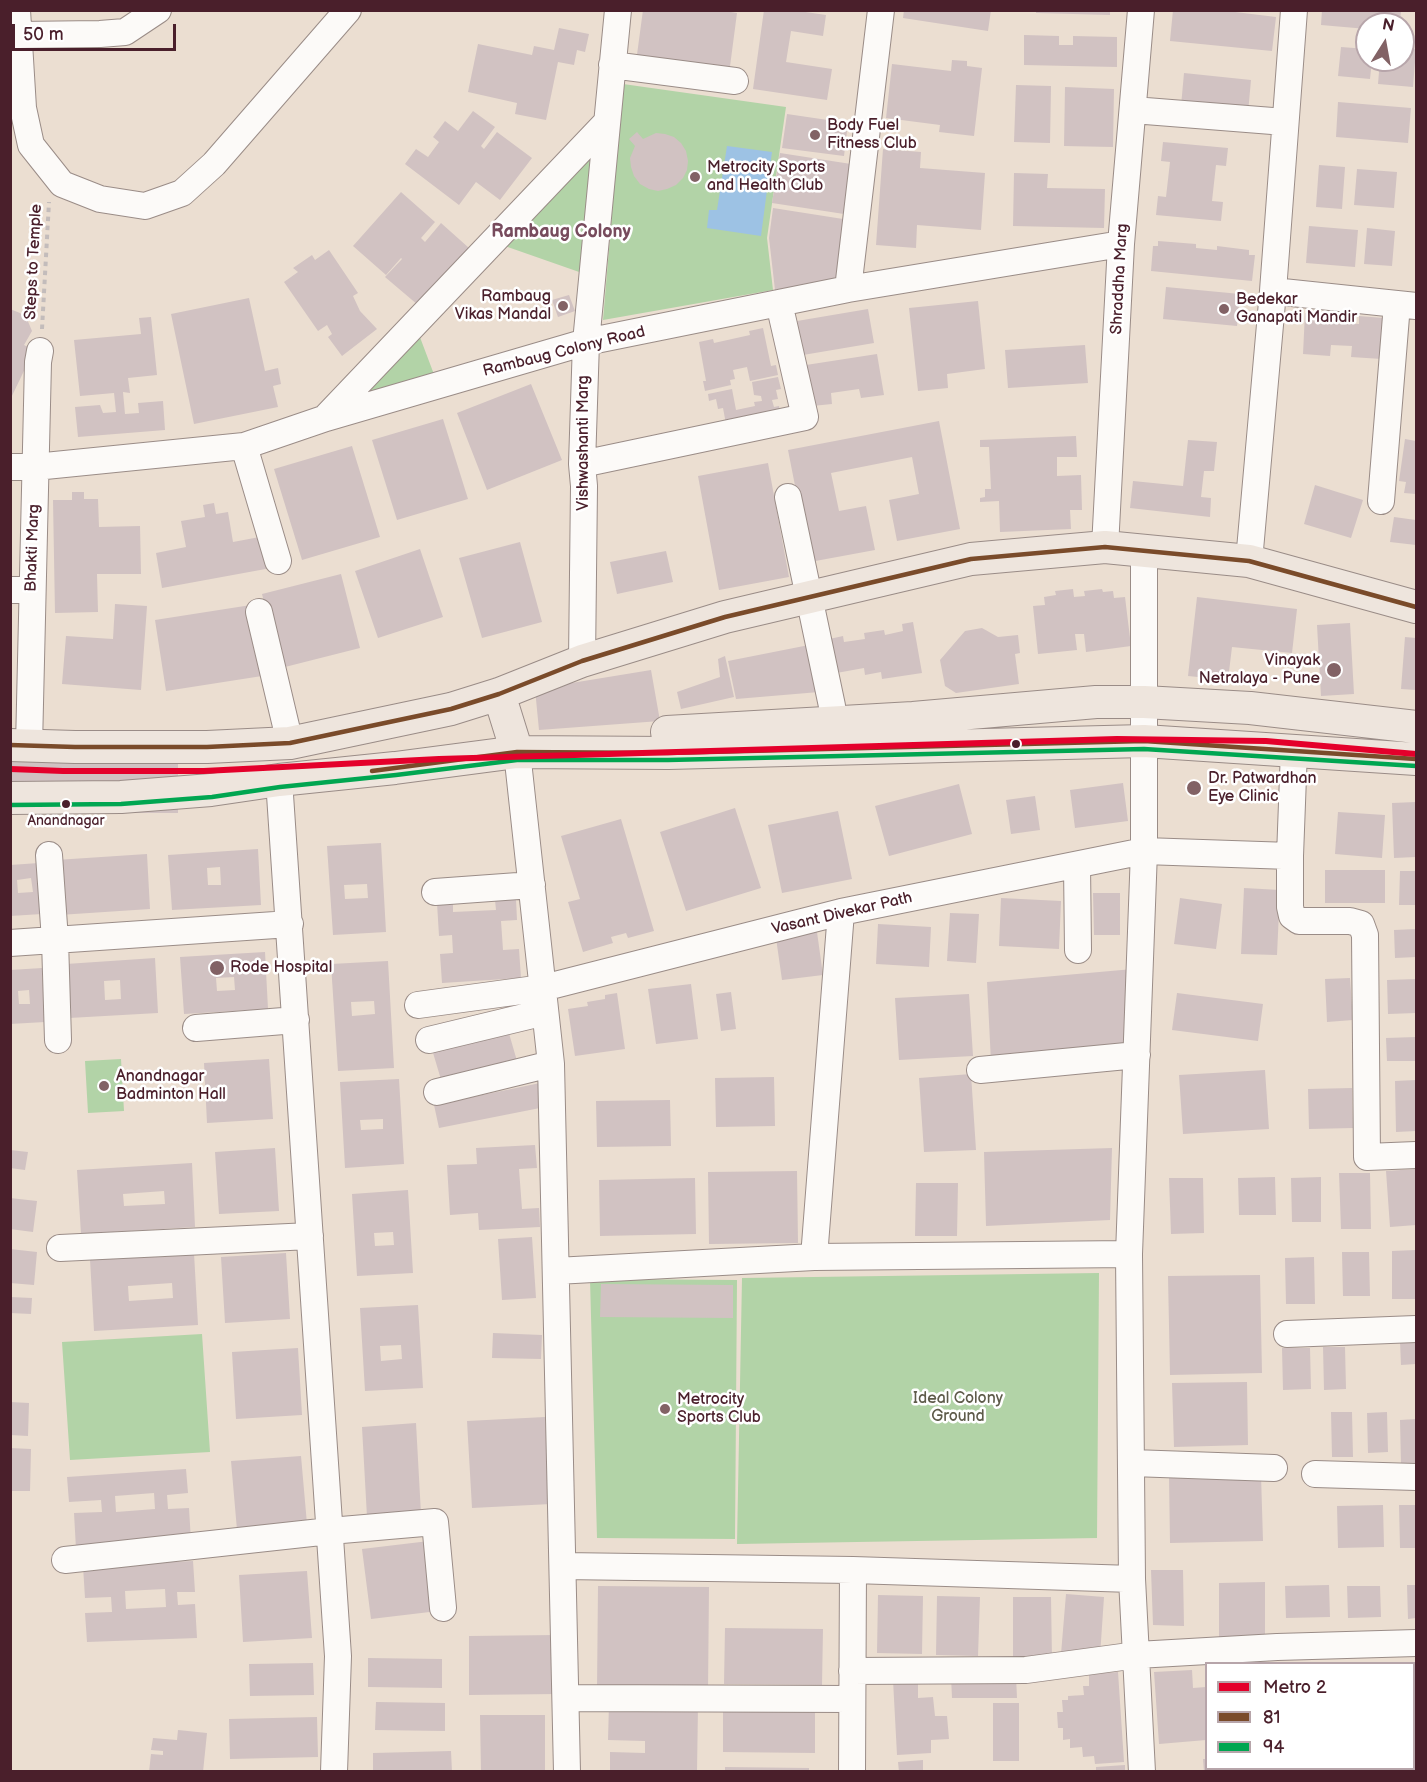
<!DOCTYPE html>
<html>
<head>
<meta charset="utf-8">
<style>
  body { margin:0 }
  #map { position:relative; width:1427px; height:1782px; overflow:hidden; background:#ebded1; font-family:"Balsamiq Sans",sans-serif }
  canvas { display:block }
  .frame { position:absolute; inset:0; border:12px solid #4a1f2b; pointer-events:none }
  .legend { position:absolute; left:1205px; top:1662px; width:210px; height:108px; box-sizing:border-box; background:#fff; border:2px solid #b7a5aa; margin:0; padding:8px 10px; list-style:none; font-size:18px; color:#4a1f2b }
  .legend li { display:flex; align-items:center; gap:12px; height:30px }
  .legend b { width:30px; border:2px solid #b7a5aa }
  .north { position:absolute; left:1355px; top:12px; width:60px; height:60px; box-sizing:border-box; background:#fff; border:2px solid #b7a5aa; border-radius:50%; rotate:11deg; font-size:16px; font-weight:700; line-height:24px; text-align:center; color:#4a1f2b }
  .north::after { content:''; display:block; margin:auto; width:21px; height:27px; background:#826265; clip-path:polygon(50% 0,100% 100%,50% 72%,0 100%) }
  .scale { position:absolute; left:12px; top:24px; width:164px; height:27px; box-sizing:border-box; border:3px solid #4a1f2b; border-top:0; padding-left:8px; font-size:18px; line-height:21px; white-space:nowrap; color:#4a1f2b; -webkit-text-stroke:4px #fff; paint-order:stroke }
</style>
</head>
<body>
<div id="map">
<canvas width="1427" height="1782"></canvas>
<div class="frame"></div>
<ul class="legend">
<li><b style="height:8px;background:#e4002b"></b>Metro 2</li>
<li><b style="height:8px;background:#7a4b2a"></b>81</li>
<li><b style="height:8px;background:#00a651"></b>94</li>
</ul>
<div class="north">N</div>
<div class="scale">50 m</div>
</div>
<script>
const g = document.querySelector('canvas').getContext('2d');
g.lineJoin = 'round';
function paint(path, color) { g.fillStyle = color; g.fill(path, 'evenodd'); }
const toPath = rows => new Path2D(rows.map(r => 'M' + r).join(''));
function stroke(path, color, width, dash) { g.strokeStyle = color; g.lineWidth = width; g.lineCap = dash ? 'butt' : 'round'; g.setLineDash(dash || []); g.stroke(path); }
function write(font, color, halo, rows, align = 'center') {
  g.font = font + ' "Balsamiq Sans",sans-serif'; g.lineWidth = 5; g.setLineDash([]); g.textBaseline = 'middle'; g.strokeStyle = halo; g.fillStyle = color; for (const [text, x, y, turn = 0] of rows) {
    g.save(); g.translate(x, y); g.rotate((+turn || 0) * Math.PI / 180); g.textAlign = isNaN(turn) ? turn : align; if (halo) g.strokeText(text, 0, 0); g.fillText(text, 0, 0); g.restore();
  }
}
paint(toPath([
  [623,84,786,107,767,238,773,290,603,320],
  [596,146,582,273,502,245],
  [418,332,435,377,355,400],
  [121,1059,124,1111,88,1113,85,1061],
  [1099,1273,1097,1538,737,1544,742,1278],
  [590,1279,737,1280,735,1539,597,1538],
  [202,1334,210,1452,70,1460,62,1342]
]), '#b2d3a7');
paint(toPath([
  [727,146,772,152,761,236,707,228,709,210,717,210]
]), '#9dc2e4');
paint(toPath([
  [643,10,718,10,737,13,729,74,636,62],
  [764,10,792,10,826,15,823,36,791,31,786,62,832,69,827,100,753,89],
  [904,10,991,10,988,31,903,18],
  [1036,10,1110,10,1110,15,1036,13],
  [1173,10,1219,10,1276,17,1272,51,1170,41],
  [1322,10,1401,10,1400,24,1367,24,1367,29,1321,25],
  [559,28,589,34,585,52,577,50,574,65,558,62,546,120,515,114,517,103,468,92,478,44,532,55,534,46,554,50],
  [1024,35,1059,36,1059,45,1073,45,1073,36,1117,37,1117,67,1024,65],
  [1341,47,1367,49,1367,60,1372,60,1370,79,1338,76],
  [1403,48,1416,49,1413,87,1378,84,1380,60,1403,60],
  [952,60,967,61,967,66,982,68,974,136,939,132,940,125,886,118,892,64,951,71],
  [1184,73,1251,80,1248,113,1181,106],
  [1016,85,1051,86,1050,143,1014,142],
  [1065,87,1114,89,1113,147,1064,146],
  [1338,102,1411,108,1408,143,1336,137],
  [473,111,495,127,481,146,484,149,497,132,532,158,500,200,476,182,459,205,405,164,416,149,428,157,439,142,433,137,445,121,458,131],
  [787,114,848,123,844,156,782,148],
  [637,132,643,139,656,133,665,134,674,137,681,143,686,151,688,161,687,170,683,178,676,185,667,189,658,191,649,189,640,184,634,176,631,167,630,158,635,146,629,139],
  [1163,142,1228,148,1226,166,1216,165,1212,201,1223,202,1221,221,1156,215,1158,196,1166,197,1170,162,1161,161],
  [883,149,921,152,920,168,985,173,981,230,917,225,916,248,876,245],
  [780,153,851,164,844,214,772,203],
  [1319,165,1345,167,1342,209,1316,207],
  [1357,169,1397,172,1394,208,1354,205],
  [1014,173,1048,174,1047,188,1105,189,1104,228,1013,226],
  [401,192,435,222,421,238,425,242,441,223,469,248,418,305,385,277,402,259,401,258,386,275,353,246],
  [773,208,843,219,841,278,775,290,769,238],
  [1309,226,1358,230,1355,267,1306,263],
  [1367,228,1395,231,1392,266,1364,264],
  [1158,241,1196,244,1196,248,1217,250,1217,246,1249,250,1249,255,1255,255,1252,281,1151,271,1153,246,1158,246],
  [329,250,358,293,353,296,360,311,377,329,342,356,328,337,332,334,327,325,318,331,284,282,298,272,293,268,312,255,315,260],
  [1166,287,1240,294,1237,326,1163,319],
  [569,295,575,311,558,317,552,300],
  [249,298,265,371,278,368,281,384,273,386,278,407,194,424,171,314],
  [978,301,985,369,947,374,948,388,918,391,909,308],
  [10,309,20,313,27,319,32,331,24,345,34,350,10,400],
  [868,309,874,343,803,355,797,321],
  [1305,313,1324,314,1324,322,1359,324,1359,316,1384,318,1382,359,1351,357,1352,346,1331,345,1330,356,1303,354],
  [151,317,157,375,128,378,130,393,123,392,125,414,139,413,138,403,163,401,165,430,78,437,75,407,100,405,103,413,116,412,114,393,80,396,74,340,141,334,139,318],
  [763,328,771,366,776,365,778,375,750,381,747,367,733,370,735,379,730,380,731,385,705,391,703,381,706,381,699,342,713,339,714,343,750,335,749,331],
  [1085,345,1088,383,1008,388,1005,350],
  [877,354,884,395,861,398,859,389,831,393,832,404,812,406,806,365],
  [778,377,781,389,776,390,778,399,772,400,774,407,779,406,781,417,726,424,723,408,718,409,716,399,709,401,708,394,732,389,736,410,755,406,754,402,762,401,761,396,754,395,752,382],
  [531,384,562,460,487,490,457,413],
  [443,419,468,499,397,520,372,440],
  [939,421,960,529,897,541,889,500,919,494,912,457,831,473,839,511,866,506,875,550,810,562,788,450],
  [1076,436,1077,457,1057,457,1057,476,1081,475,1082,510,1070,510,1071,529,1000,532,999,501,980,502,980,498,985,497,985,489,991,489,989,447,980,447,980,440],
  [1405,439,1416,441,1416,494,1404,493,1406,482,1399,481],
  [1188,440,1217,442,1214,471,1204,471,1201,497,1211,498,1210,517,1130,508,1133,481,1183,486],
  [352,446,380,537,302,560,274,469],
  [768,463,789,577,719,590,698,476],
  [1315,485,1363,500,1351,538,1304,524],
  [72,492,84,492,84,499,98,499,99,527,140,526,141,574,97,574,98,612,55,613,53,500,72,500],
  [214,503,216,514,228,512,233,542,265,536,271,568,162,588,156,553,186,547,181,521,205,517,203,505],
  [1394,517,1416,520,1416,545,1390,542],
  [520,542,542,622,482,638,459,558],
  [420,549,443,617,378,638,355,571],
  [666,551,673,582,617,594,610,562],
  [341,574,360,648,281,668,262,594],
  [1073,589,1074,597,1085,596,1084,591,1102,589,1103,592,1113,591,1114,598,1125,597,1131,646,1086,652,1084,634,1075,634,1077,650,1038,654,1033,606,1045,605,1044,597,1056,595,1055,591],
  [1197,597,1297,609,1292,653,1232,647,1228,680,1188,676],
  [115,604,147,606,141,690,62,684,66,636,113,639],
  [251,605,262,676,166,691,155,620],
  [913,622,922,673,882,679,881,672,865,675,864,668,831,674,825,640,843,636,844,642,865,639,864,633,884,630,885,635,903,631,902,624],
  [1350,623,1354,694,1321,696,1317,625],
  [982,628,998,637,1018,635,1020,653,1015,654,1019,684,956,693,945,686,940,660,965,631],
  [1405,637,1416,638,1416,690,1401,689],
  [809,645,819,692,736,699,728,661],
  [725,656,734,697,681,709,677,692,720,677,718,659],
  [651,670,660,721,539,730,535,689],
  [10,740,178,742,178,813,63,813,10,811],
  [1123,783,1128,821,1075,828,1070,790],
  [959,784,972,834,889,856,875,806],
  [1035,796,1040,830,1011,834,1006,800],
  [1416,802,1416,857,1394,858,1392,803],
  [735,808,761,888,686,911,660,832],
  [838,811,852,879,782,893,768,825],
  [1338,812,1385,815,1382,858,1335,854],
  [621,819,654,931,628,938,626,933,611,937,613,943,583,952,568,902,580,899,561,836],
  [381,843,386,932,333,935,327,846],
  [367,884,368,898,345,899,344,885],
  [258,849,261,905,172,910,168,855],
  [220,867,221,885,208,885,207,868],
  [147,854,150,909,59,915,56,860],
  [39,863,42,914,10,916,10,865],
  [31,878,33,892,18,893,17,880],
  [1325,870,1385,870,1385,903,1325,903],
  [1400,871,1416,871,1416,905,1399,905],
  [1244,888,1280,890,1277,955,1241,954],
  [1093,893,1120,893,1120,935,1094,935],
  [1001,898,1061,901,1059,949,999,946],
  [1180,898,1222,904,1216,949,1174,944],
  [516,899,517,920,501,921,503,950,519,949,521,978,442,983,440,954,453,953,452,935,439,936,437,903,453,902,453,912,496,910,495,900],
  [950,913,979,914,976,963,947,961],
  [878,924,931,927,929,967,876,964],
  [1416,929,1416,957,1395,958,1394,930],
  [817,932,823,975,782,980,776,938],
  [265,952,268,1009,184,1014,180,957],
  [234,977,235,990,217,991,216,978],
  [155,958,158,1013,69,1018,66,964],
  [120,980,121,999,105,1000,104,981],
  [388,961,394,1068,338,1071,331,964],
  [374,1001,375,1014,352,1016,351,1002],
  [42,968,45,1022,10,1024,10,970],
  [29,990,30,1004,19,1004,18,991],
  [1133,969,1130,1051,991,1062,987,982],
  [1350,978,1353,1020,1327,1022,1325,979],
  [1416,979,1416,1013,1388,1014,1387,980],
  [691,984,698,1039,656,1044,648,989],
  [731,992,736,1029,721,1031,716,994],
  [617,993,625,1049,575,1056,568,1009,588,1006,587,1002,605,999,605,995],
  [1177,993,1263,1004,1258,1041,1172,1030],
  [969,994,973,1056,899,1060,895,998],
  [506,1023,517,1061,442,1083,431,1046],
  [1416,1037,1416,1061,1387,1061,1386,1038],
  [269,1059,273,1119,207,1123,204,1063],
  [1265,1070,1269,1129,1183,1134,1179,1075],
  [971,1074,976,1150,924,1152,919,1078],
  [774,1077,775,1126,716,1127,715,1078],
  [399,1079,404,1164,345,1168,340,1082],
  [383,1119,383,1129,361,1130,360,1120],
  [1416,1080,1416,1131,1396,1132,1395,1081],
  [540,1083,545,1107,439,1128,434,1105],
  [1352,1088,1353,1128,1309,1129,1308,1089],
  [670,1100,671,1146,597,1147,596,1101],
  [535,1145,537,1168,519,1169,522,1209,539,1208,540,1227,479,1230,478,1213,450,1215,447,1165,477,1164,476,1148],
  [275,1148,279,1211,219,1214,215,1152],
  [1112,1148,1110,1220,986,1226,984,1152],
  [10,1150,28,1152,25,1170,10,1168],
  [192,1163,195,1227,81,1234,77,1170],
  [164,1191,165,1204,124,1206,123,1194],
  [1416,1169,1416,1225,1390,1227,1386,1171],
  [797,1171,798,1243,709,1244,708,1172],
  [1339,1173,1370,1173,1371,1229,1341,1229],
  [1275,1177,1276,1215,1239,1215,1238,1178],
  [1321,1177,1321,1222,1292,1222,1291,1178],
  [695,1178,696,1234,600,1236,599,1180],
  [1169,1178,1203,1178,1204,1233,1171,1234],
  [916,1183,958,1183,957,1236,915,1236],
  [408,1190,413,1273,357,1276,352,1194],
  [393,1232,394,1245,375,1246,374,1233],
  [10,1198,37,1201,33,1232,10,1229],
  [532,1237,536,1298,502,1300,498,1239],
  [10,1249,37,1252,34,1285,10,1283],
  [1416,1250,1416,1299,1392,1299,1392,1251],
  [1342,1252,1369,1252,1370,1296,1343,1296],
  [194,1253,198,1325,94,1331,90,1259],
  [172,1283,173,1298,129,1301,128,1286],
  [286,1253,290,1319,225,1323,221,1257],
  [1314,1257,1315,1304,1286,1304,1285,1258],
  [1260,1275,1262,1373,1170,1375,1168,1276],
  [601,1284,733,1285,733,1318,600,1317],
  [10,1297,32,1298,31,1314,10,1313],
  [418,1305,423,1388,365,1391,360,1308],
  [401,1345,402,1359,381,1361,380,1346],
  [493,1333,542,1335,541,1359,492,1358],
  [1416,1340,1416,1364,1401,1365,1400,1341],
  [1323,1347,1345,1347,1346,1389,1324,1390],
  [298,1348,302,1415,236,1419,232,1352],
  [1282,1348,1310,1348,1311,1389,1283,1390],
  [1247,1382,1248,1445,1174,1447,1172,1383],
  [10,1402,29,1403,28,1436,10,1435],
  [1331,1412,1352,1412,1353,1457,1332,1457],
  [1387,1412,1388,1452,1368,1453,1367,1413],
  [545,1417,551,1504,472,1508,467,1421],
  [1416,1419,1416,1464,1401,1464,1400,1420],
  [416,1423,421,1514,367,1517,362,1427],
  [10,1448,31,1449,30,1491,10,1491],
  [301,1456,307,1524,237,1530,231,1461],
  [186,1469,188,1493,167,1495,168,1509,189,1508,191,1541,76,1549,74,1513,102,1512,101,1500,69,1502,67,1477],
  [154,1493,155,1509,116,1512,115,1496],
  [1261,1475,1263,1541,1170,1543,1169,1477],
  [1383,1505,1384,1547,1338,1548,1337,1506],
  [1399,1505,1416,1505,1416,1548,1400,1548],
  [429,1541,438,1611,371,1619,362,1549],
  [193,1561,195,1592,177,1592,178,1605,195,1604,197,1638,87,1642,85,1613,112,1612,111,1597,85,1598,83,1566],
  [165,1589,166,1607,126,1609,125,1591],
  [1151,1570,1183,1570,1184,1626,1153,1625],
  [307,1571,312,1638,243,1642,239,1575],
  [1265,1582,1265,1635,1219,1638,1219,1583],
  [1329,1585,1330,1617,1286,1618,1285,1586],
  [1407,1585,1416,1585,1416,1618,1408,1619],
  [598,1586,709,1587,708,1691,597,1690],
  [1347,1586,1380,1586,1381,1617,1348,1618],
  [1066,1594,1104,1597,1100,1656,1061,1654],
  [878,1595,923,1596,922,1654,877,1653],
  [937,1596,980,1597,978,1656,936,1655],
  [1013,1597,1051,1597,1052,1659,1013,1659],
  [725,1628,823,1629,822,1685,724,1684],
  [556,1635,557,1694,469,1695,469,1636],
  [368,1658,442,1659,442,1688,368,1687],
  [313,1663,314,1695,250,1696,249,1664],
  [1192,1670,1193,1688,1206,1687,1206,1740,1159,1744,1154,1672],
  [1118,1672,1124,1762,1095,1764,1094,1756,1083,1757,1082,1747,1070,1748,1070,1739,1063,1740,1063,1728,1058,1728,1057,1712,1063,1712,1062,1700,1068,1700,1068,1696,1084,1695,1083,1686,1089,1686,1089,1674],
  [951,1676,1016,1676,1017,1698,952,1698],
  [918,1679,918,1698,933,1697,935,1716,947,1716,949,1739,931,1740,931,1753,897,1755,893,1680],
  [376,1702,445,1703,445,1731,375,1730],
  [993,1703,1019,1703,1019,1761,993,1761],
  [609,1704,698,1706,697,1772,610,1772,610,1752,645,1753,645,1741,608,1740],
  [723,1708,815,1710,815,1753,723,1752],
  [480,1715,545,1715,545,1772,481,1772],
  [317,1717,318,1757,230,1759,229,1719],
  [178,1730,207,1733,203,1772,149,1772,151,1754,163,1755,163,1751,151,1750,153,1738,177,1740],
  [451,1751,452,1772,373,1772,373,1753],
  [1203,1759,1206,1759,1206,1768,1263,1768,1263,1772,1204,1772],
  [923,1760,923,1772,899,1772,898,1762],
  [1125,1765,1125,1772,1096,1772,1096,1767],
  [725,1767,809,1768,809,1772,725,1772]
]), '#d1c2c2');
const minor = toPath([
  [17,10,23,108,31,145,62,184,100,199,145,206,182,193,214,164,348,10],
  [18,35,100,34,125,32,158,10],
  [612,65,735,81],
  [1133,110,1285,122],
  [848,289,881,10],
  [1273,291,1416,306],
  [327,416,606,123],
  [244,446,278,561],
  [582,464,805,417,779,303],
  [10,467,35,467,244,446,326,418,586,342,848,289,1121,244],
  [788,497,832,706],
  [1381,501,1397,304],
  [1105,547,1121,244,1141,10],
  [1249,561,1273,291,1294,10],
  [10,590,32,590],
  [259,612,290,743],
  [582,661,584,486,582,464,586,342,618,10],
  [29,746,38,362,40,351],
  [1294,750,1290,856,1290,907,1292,916,1299,921,1350,921,1361,924,1365,935,1367,1157,1416,1155],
  [517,752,551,1064,567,1772],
  [279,780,338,1656,334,1772],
  [49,855,55,940,58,1040],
  [1077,865,1078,950],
  [435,892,532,885],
  [10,943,290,924],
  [418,1005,543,988,841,912,1144,851,1290,856],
  [196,1028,296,1020],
  [429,1040,545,1012],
  [980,1070,1137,1055],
  [437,1092,551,1064],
  [60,1248,310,1236],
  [814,1257,841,912],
  [556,1271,814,1257,1129,1254],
  [1287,1334,1416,1329],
  [1132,1463,1274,1468],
  [1315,1474,1416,1477],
  [65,1560,330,1531,435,1522,443,1608],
  [563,1566,853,1570,1132,1579],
  [852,1671,1026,1670,1137,1655,1277,1647,1416,1643],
  [566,1698,852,1699],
  [852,1772,853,1570],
  [1142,1772,1132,1579,1129,1254,1144,851,1144,550]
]);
const major = toPath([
  [499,694,517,752],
  [667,732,913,718,1096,702,1144,702,1250,708,1416,727],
  [10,745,75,747,207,747,290,743,451,709,499,694,582,661,725,617,971,559,1105,547,1249,561,1416,607],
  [10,798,121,797,211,790,279,780,395,768,517,752,668,753,1144,741,1416,759]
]);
stroke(minor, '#9a8c87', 28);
stroke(major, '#9a8c87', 34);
stroke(toPath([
  [42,329,49,202]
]), '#c3bcbb', 4, [4.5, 4.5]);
stroke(minor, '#fcfaf8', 26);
stroke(major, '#eee5dd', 32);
stroke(toPath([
  [10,745,75,747,207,747,290,743,451,709,499,694,582,661,725,617,971,559,1105,547,1249,561,1416,607],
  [372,771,517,752,668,753,1144,741,1416,759]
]), '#7a4b2a', 4.5);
stroke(toPath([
  [10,805,121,804,212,797,280,787,396,775,517,760,668,760,1144,749,1416,766]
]), '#00a651', 4.5);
stroke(toPath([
  [10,769,63,771,204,771,439,759,1117,739,1266,741,1416,754]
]), '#e4002b', 6);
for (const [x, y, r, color] of [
  [815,135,6,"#826265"],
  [695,177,6,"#826265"],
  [563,306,6,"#826265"],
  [1224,309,6,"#826265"],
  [1334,670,8,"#826265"],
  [1016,744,5,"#4a1f2b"],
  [1194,788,8,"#826265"],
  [66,804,5,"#4a1f2b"],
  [217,968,8,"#826265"],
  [104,1086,6,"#826265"],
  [665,1409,6,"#826265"]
]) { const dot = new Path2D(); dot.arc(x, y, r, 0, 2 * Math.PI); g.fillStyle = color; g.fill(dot); stroke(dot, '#fff', 2); }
write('14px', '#4a1f2b', '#fff', [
  ["Anandnagar",66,821]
]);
write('16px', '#4a1f2b', '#fff', [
  ["Body Fuel",827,126],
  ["Fitness Club",827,144],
  ["Metrocity Sports",707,168],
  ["and Health Club",707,186],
  ["Rambaug",551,297,"right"],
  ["Vikas Mandal",551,315,"right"],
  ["Bedekar",1236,300],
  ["Ganapati Mandir",1236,318],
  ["Vinayak",1320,661,"right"],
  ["Netralaya - Pune",1320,679,"right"],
  ["Dr. Patwardhan",1208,779],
  ["Eye Clinic",1208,797],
  ["Rode Hospital",230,968],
  ["Anandnagar",116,1077],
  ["Badminton Hall",116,1095],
  ["Metrocity",677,1400],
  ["Sports Club",677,1418]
], 'left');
write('16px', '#4a1f2b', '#fff', [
  ["Steps to Temple",34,262,-87],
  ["Shraddha Marg",1120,279,-87],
  ["Rambaug Colony Road",564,352,-14],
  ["Vishwashanti Marg",584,443,-90],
  ["Bhakti Marg",33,548,-88],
  ["Vasant Divekar Path",842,914,-13]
]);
write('16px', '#5e5b4a', '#fff', [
  ["Ideal Colony",958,1399],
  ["Ground",958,1417]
]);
write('bold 18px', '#774b5d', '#fff', [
  ["Rambaug Colony",561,232]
]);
</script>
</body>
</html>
